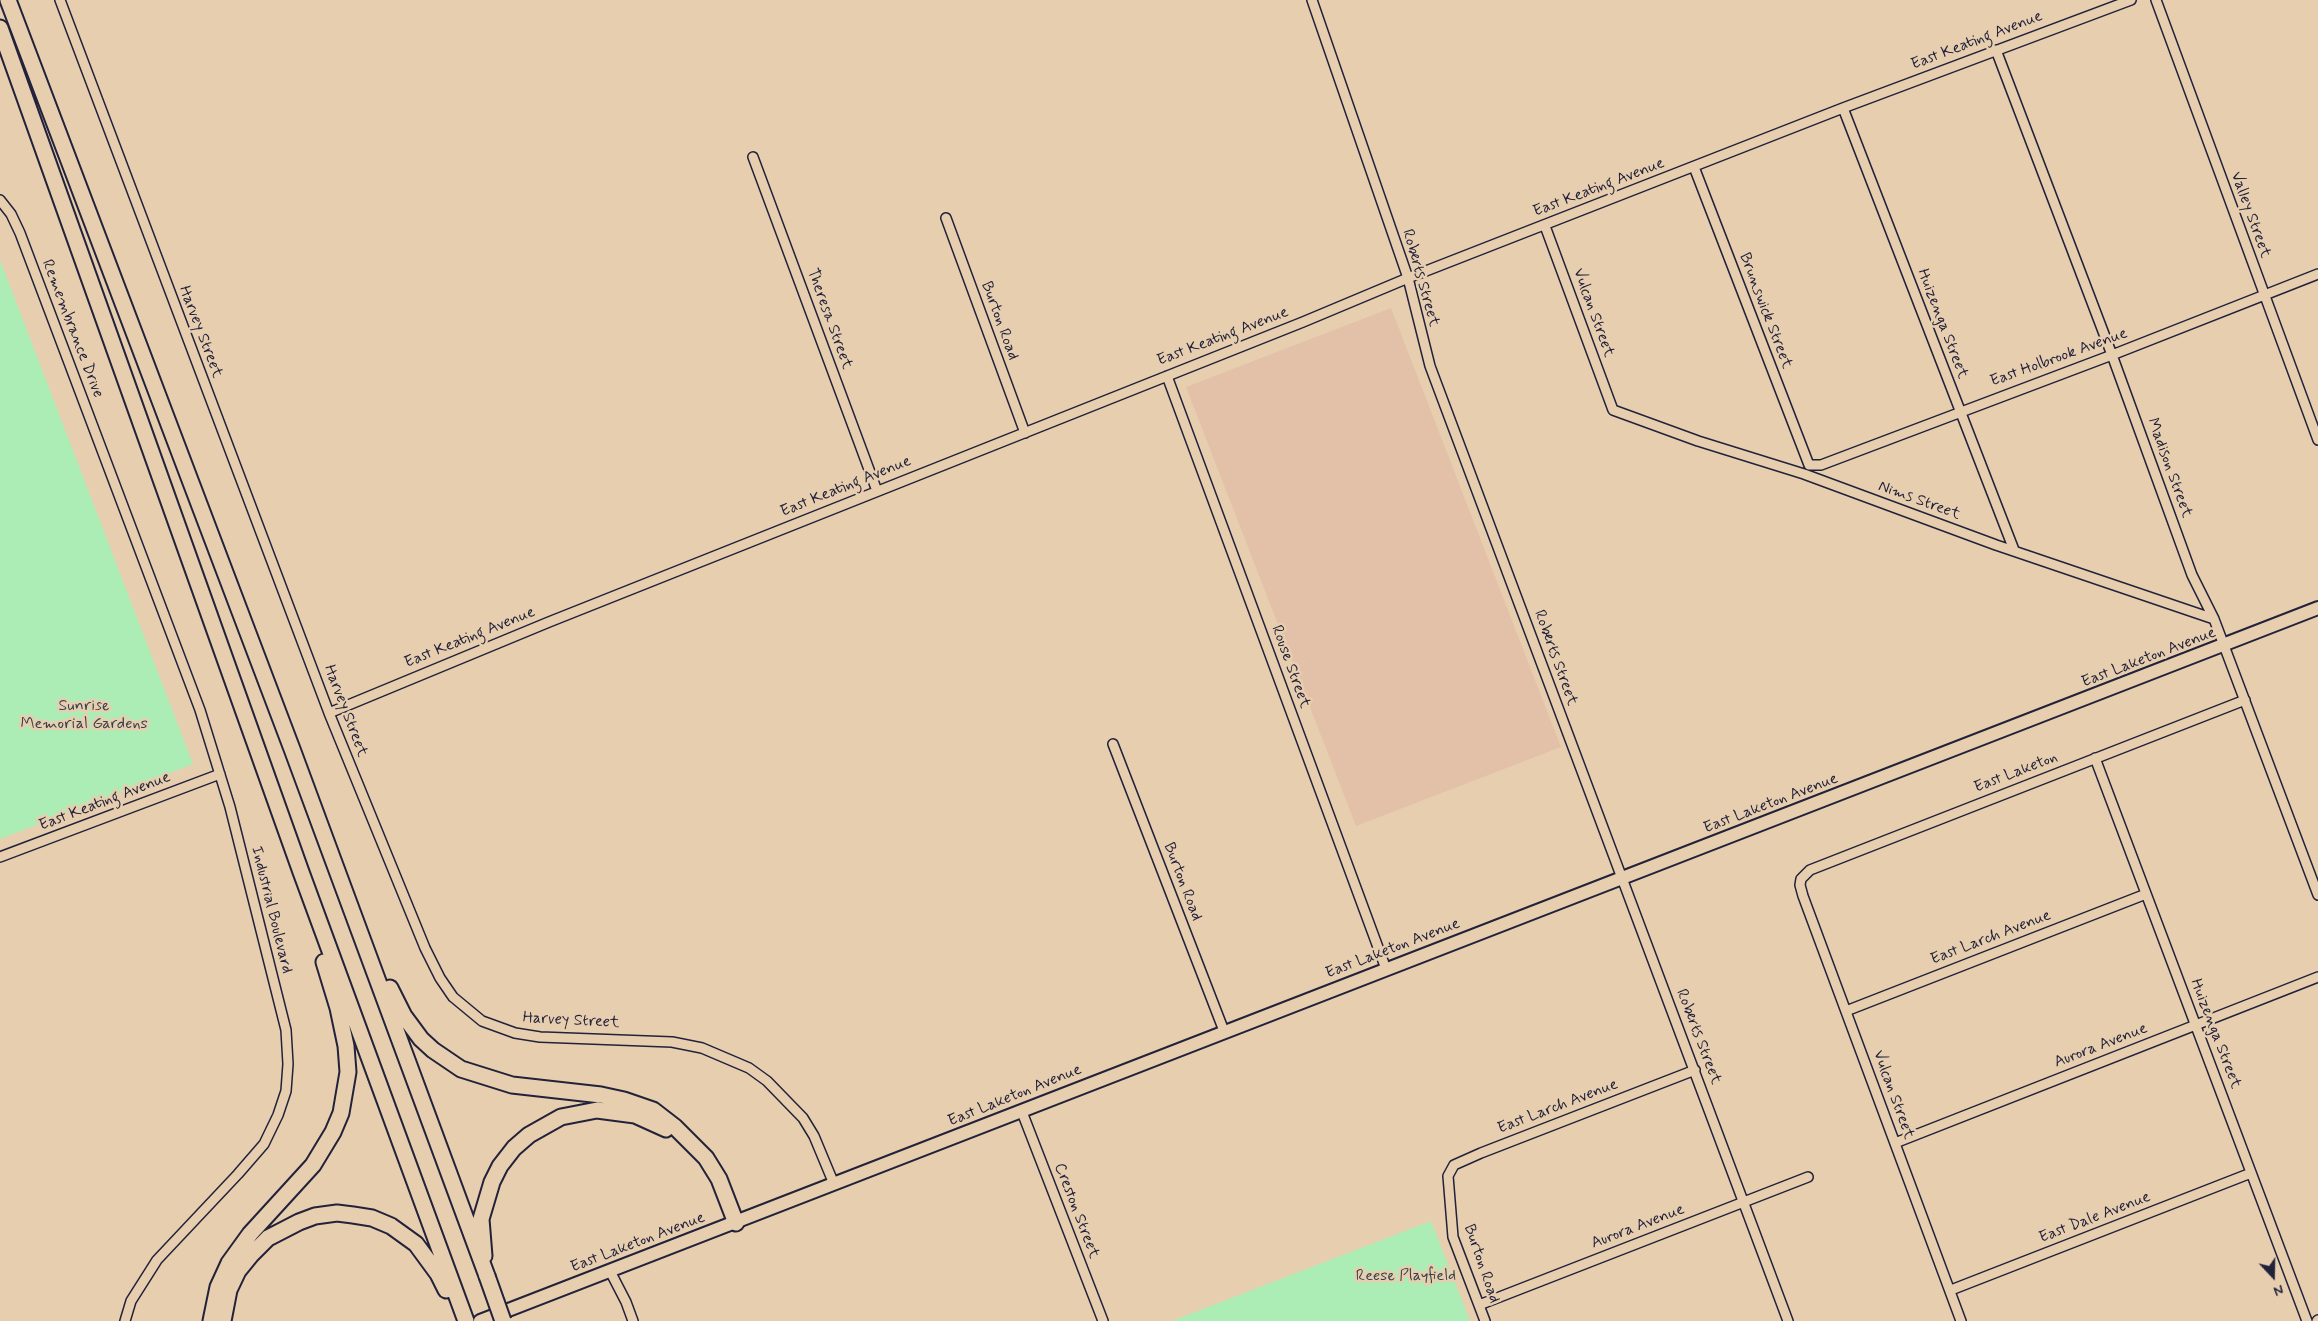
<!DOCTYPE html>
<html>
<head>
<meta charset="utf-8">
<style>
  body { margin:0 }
  #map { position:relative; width:2318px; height:1321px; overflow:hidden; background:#e7ceaf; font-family:Mynerve,sans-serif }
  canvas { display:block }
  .north { position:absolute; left:2248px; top:1251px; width:50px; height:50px; -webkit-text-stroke:4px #e7ceaf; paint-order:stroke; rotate:159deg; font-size:14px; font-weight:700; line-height:20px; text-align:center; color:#22223b }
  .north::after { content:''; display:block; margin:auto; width:18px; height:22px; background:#22223b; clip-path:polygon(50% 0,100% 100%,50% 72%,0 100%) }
</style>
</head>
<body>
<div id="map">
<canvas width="2318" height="1321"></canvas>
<div class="north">N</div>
</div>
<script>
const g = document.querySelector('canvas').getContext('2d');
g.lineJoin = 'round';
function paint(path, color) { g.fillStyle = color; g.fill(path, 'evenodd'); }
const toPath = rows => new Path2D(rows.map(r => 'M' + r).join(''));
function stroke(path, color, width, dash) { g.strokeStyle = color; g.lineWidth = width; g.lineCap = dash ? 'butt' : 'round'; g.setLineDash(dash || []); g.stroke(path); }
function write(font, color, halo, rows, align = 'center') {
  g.font = font + ' Mynerve,sans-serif'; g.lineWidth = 5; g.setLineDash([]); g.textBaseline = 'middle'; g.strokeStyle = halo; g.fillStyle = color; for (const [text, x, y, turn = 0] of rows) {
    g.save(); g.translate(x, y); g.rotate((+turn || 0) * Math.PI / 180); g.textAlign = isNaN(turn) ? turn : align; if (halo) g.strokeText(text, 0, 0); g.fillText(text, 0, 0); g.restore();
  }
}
paint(toPath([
  [1391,308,1561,747,1356,826,1186,387]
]), '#e3c1a8');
paint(toPath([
  [0,260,193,764,0,839],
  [1431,1221,1470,1321,1172,1321]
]), '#acedb5');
const street = toPath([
  [60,0,329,713,425,948,440,978,453,997,482,1021,515,1033,540,1037,672,1042,702,1048,749,1068,767,1081,803,1118,814,1136,834,1184],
  [1312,0,1408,278,1430,366,1788,1321],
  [2156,0,2318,440],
  [1996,50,2112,355,2192,575,2214,619,2318,895],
  [1843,108,2014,550],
  [753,157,877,491],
  [1694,167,1809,465,1821,465,2112,355,2318,274],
  [0,200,11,214,20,233,200,710,230,807,286,1030,288,1064,286,1091,278,1115,264,1144,238,1174,157,1260,131,1301,125,1321],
  [946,218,1025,433],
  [1545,226,1613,410,1698,441,1804,474,1996,545,2214,619],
  [1167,376,1386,969],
  [329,713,549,622,1303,322,1408,278,1843,108,2131,0],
  [1113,744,1224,1031],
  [2095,758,2307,1321],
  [0,857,220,774],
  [1846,1011,2146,894],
  [1022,1112,1103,1321],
  [1895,1143,2318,977],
  [610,1271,626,1302,633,1321],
  [1951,1290,2251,1173],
  [1479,1305,1808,1177],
  [1485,1321,1453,1237,1448,1176,1454,1165,1481,1153,1695,1070],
  [1961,1321,1803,896,1800,885,1801,879,1810,870,2245,700],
  [2317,1321,2318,1320]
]);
const secondary = toPath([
  [480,1321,2318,608]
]);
const highway = toPath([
  [8,0,292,749,487,1276],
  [0,28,301,872,466,1321],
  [390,988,404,1016,421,1039,433,1050,461,1069,512,1085,601,1095,624,1100,653,1110,675,1127,706,1158,719,1179,736,1223],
  [484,1256,481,1219,492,1182,500,1166,514,1148,529,1135,561,1117,597,1110,635,1115,666,1129],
  [211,1321,218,1287,229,1263,250,1234,313,1165,333,1132,341,1113,348,1072,346,1046,338,1008,324,962],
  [223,1321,229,1290,238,1271,251,1255,268,1238,299,1222,315,1216,337,1213,353,1215,372,1218,391,1226,416,1244,438,1274,446,1290]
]);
stroke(street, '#22223b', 12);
stroke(secondary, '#22223b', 16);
stroke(highway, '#22223b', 19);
stroke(street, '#e7ceaf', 9);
stroke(secondary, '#e7ceaf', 12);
stroke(highway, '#e7ceaf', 15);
const highwayBridge = toPath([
  [487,1276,503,1321]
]);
stroke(highwayBridge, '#22223b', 19, []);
stroke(highwayBridge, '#e7ceaf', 15);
write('16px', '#22223b', '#e7ceaf', [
  ["East Keating Avenue",1977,41,-21],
  ["East Keating Avenue",1599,188,-21],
  ["Valley Street",2250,215,70],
  ["Roberts Street",1420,278,74],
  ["Brunswick Street",1765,311,69],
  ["Vulcan Street",1593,313,70],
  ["Theresa Street",829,319,70],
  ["Burton Road",999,321,70],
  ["Huizenga Street",1942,324,69],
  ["Remembrance Drive",72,329,69],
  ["Harvey Street",200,332,69],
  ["East Keating Avenue",1223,337,-21],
  ["East Holbrook Avenue",2059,358,-20],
  ["Madison Street",2169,468,70],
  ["East Keating Avenue",846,487,-22],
  ["Nims Street",1919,501,20],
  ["East Keating Avenue",470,638,-22],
  ["Roberts Street",1555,658,70],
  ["East Laketon Avenue",2149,658,-21],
  ["Rouse Street",1290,667,70],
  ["Harvey Street",345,711,69],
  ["East Laketon",2016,773,-21],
  ["East Keating Avenue",105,802,-21],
  ["East Laketon Avenue",1771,804,-21],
  ["Burton Road",1182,882,69],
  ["Industrial Boulevard",271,910,76],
  ["East Larch Avenue",1991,938,-21],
  ["East Laketon Avenue",1393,949,-21],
  ["Harvey Street",571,1021,3],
  ["Huizenga Street",2215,1034,69],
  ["Roberts Street",1698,1037,69],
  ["Aurora Avenue",2101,1046,-21],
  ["Vulcan Street",1893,1095,70],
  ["East Laketon Avenue",1015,1096,-22],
  ["East Larch Avenue",1558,1107,-21],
  ["Creston Street",1076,1211,69],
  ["East Dale Avenue",2095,1218,-21],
  ["Aurora Avenue",1638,1227,-21],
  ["East Laketon Avenue",638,1243,-21],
  ["Burton Road",1481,1264,71]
]);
write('16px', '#37404d', '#e7ceaf', [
  ["Sunrise",84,707],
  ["Memorial Gardens",84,725],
  ["Reese Playfield",1406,1277]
]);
</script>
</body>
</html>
